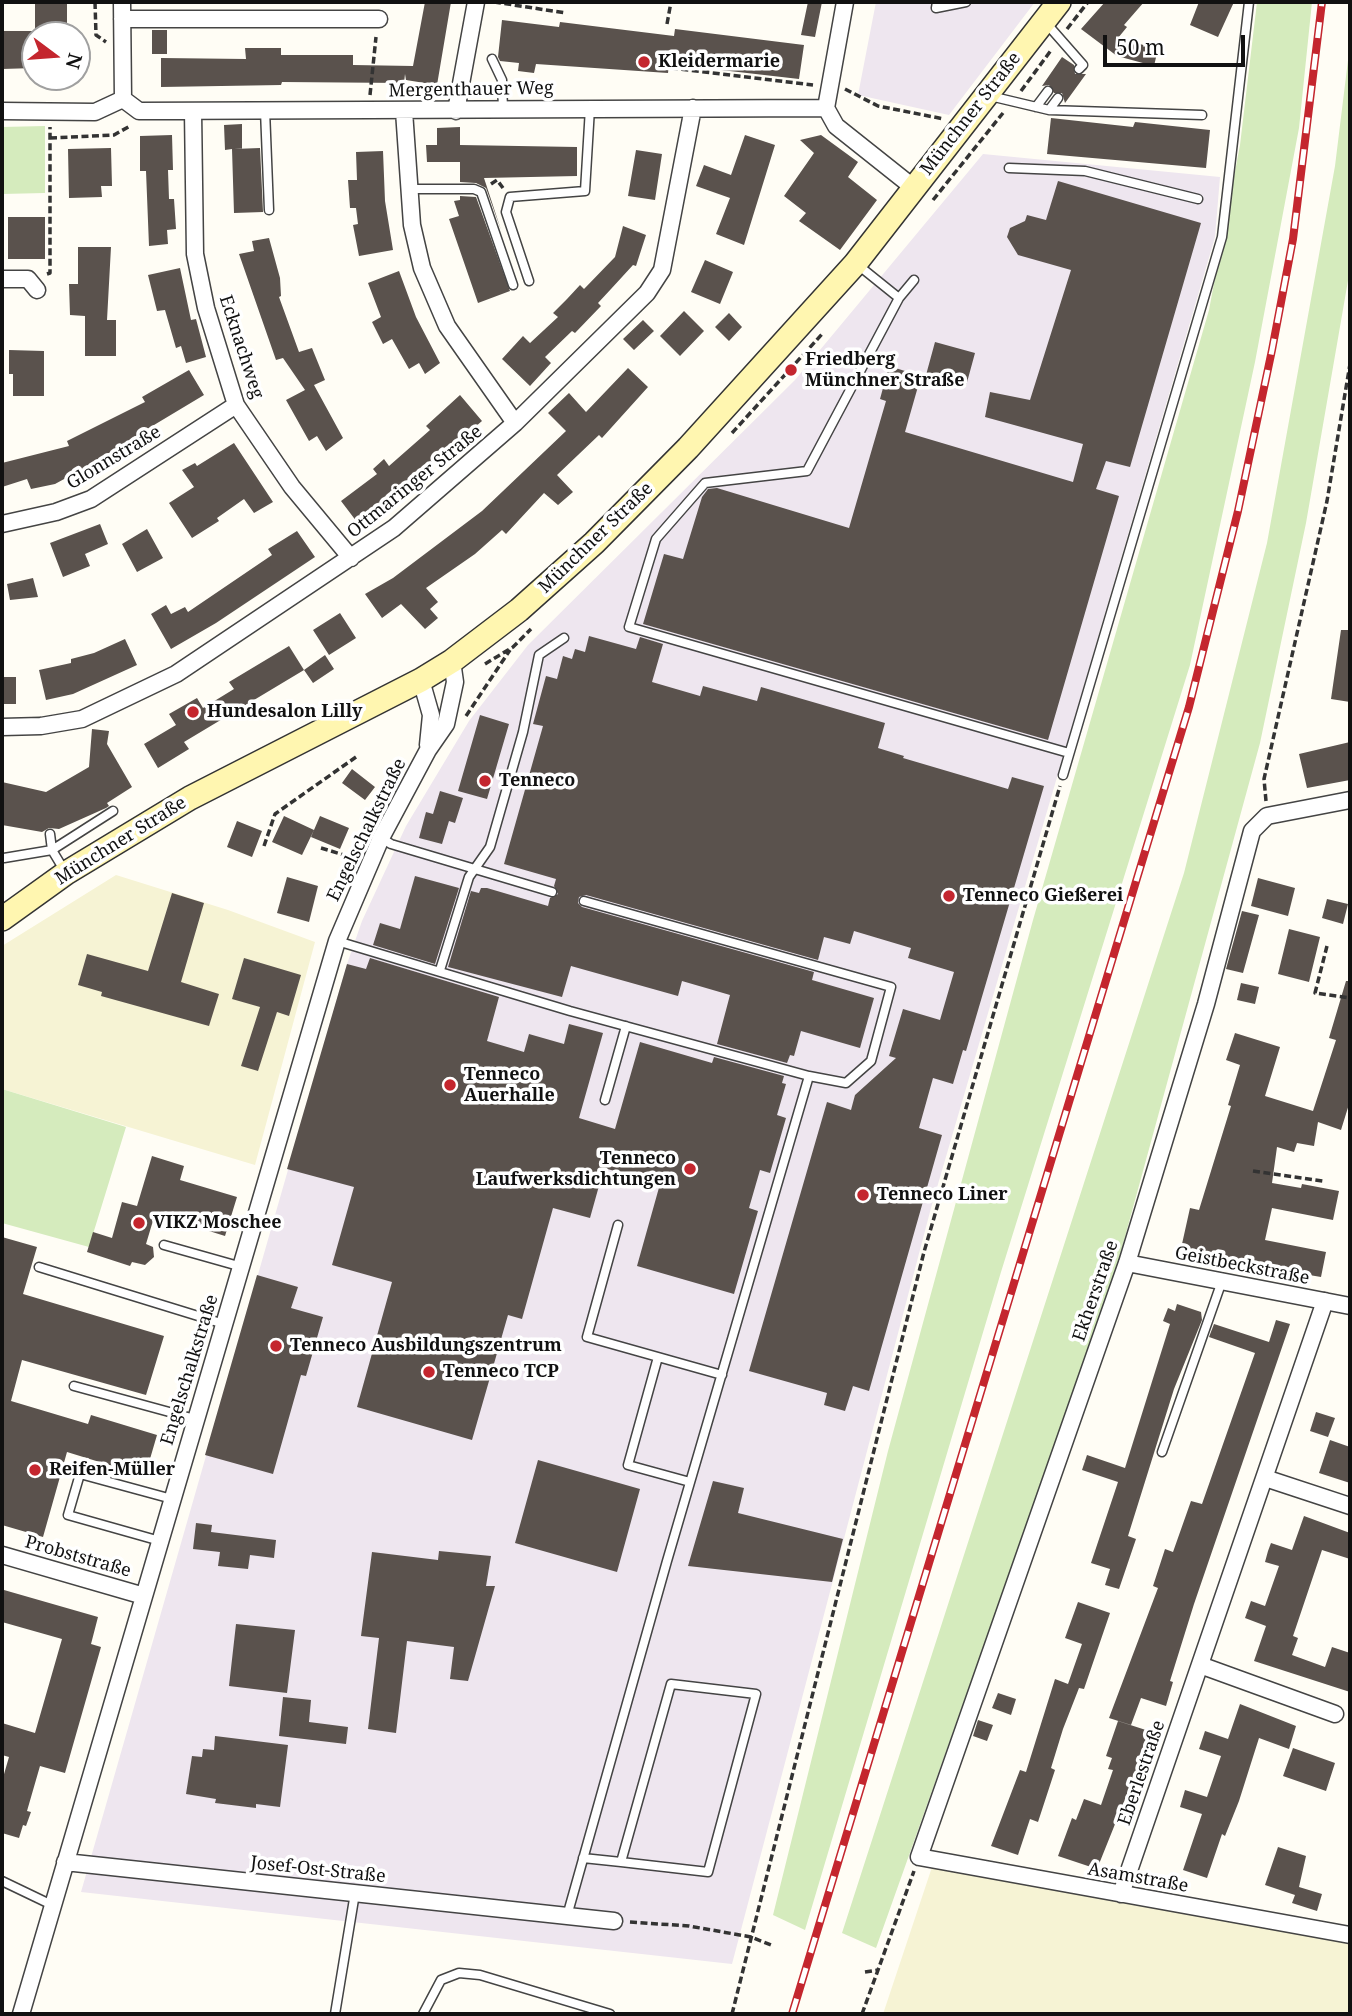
<!DOCTYPE html>
<html>
<head>
<meta charset="utf-8">
<style>
  body { margin:0 }
  #map { position:relative; width:1352px; height:2016px; overflow:hidden; background:#fffdf5; font-family:"Noto Serif",serif }
  canvas { display:block }
  .frame { position:absolute; inset:0; border:4px solid #111; pointer-events:none }
  .north { position:absolute; left:21px; top:21px; width:70px; height:70px; box-sizing:border-box; background:#fff; border:2px solid #a0a0a0; border-radius:50%; rotate:106deg; font-size:19px; font-weight:700; line-height:28px; text-align:center; color:#111 }
  .north::after { content:''; display:block; margin:auto; width:24px; height:32px; background:#c4262e; clip-path:polygon(50% 0,100% 100%,50% 72%,0 100%) }
  .scale { position:absolute; left:1103px; top:35px; width:142px; height:32px; box-sizing:border-box; border:4px solid #111; border-top:0; padding-left:9px; font-size:21px; line-height:24px; white-space:nowrap; color:#111; -webkit-text-stroke:5px #fff; paint-order:stroke }
</style>
</head>
<body>
<div id="map">
<canvas width="1352" height="2016"></canvas>
<div class="frame"></div>
<div class="north">N</div>
<div class="scale">50 m</div>
</div>
<script>
const g = document.querySelector('canvas').getContext('2d');
g.lineJoin = 'round';
function paint(path, color) { g.fillStyle = color; g.fill(path, 'evenodd'); }
const toPath = rows => new Path2D(rows.map(r => 'M' + r).join(''));
function stroke(path, color, width, dash) { g.strokeStyle = color; g.lineWidth = width; g.lineCap = dash ? 'butt' : 'round'; g.setLineDash(dash || []); g.stroke(path); }
function write(font, color, halo, rows, align = 'center') {
  g.font = font + ' "Noto Serif",serif'; g.lineWidth = 7; g.setLineDash([]); g.textBaseline = 'middle'; g.strokeStyle = halo; g.fillStyle = color; for (const [text, x, y, turn = 0] of rows) {
    g.save(); g.translate(x, y); g.rotate((+turn || 0) * Math.PI / 180); g.textAlign = isNaN(turn) ? turn : align; if (halo) g.strokeText(text, 0, 0); g.fillText(text, 0, 0); g.restore();
  }
}
paint(toPath([
  [876,2,1035,2,949,115,858,95],
  [983,154,1220,177,1215,237,931,1208,732,1964,81,1892,347,964,362,921,406,826,469,721,528,645,795,380]
]), '#eee6ef');
paint(toPath([
  [116,875,228,910,315,942,255,1165,2,1089,2,946],
  [932,1867,1350,1943,1350,2014,883,2014]
]), '#f6f3d4');
paint(toPath([
  [1257,2,1312,2,1299,128,1255,362,1190,665,1001,1272,805,1930,773,1915,888,1451,1033,920,1209,310,1240,145],
  [1350,44,1350,269,1306,523,1260,743,1111,1288,876,1948,842,1933,1184,873,1267,543,1335,166],
  [45,126,45,193,2,194,2,127],
  [2,1089,126,1127,89,1247,2,1223]
]), '#d5ebbd');
paint(toPath([
  [35,2,67,2,67,35,35,35,35,68,2,69,2,31,35,31],
  [425,2,451,2,437,85,406,80,405,74,404,83,282,82,281,85,161,87,161,58,246,59,245,48,281,48,281,55,353,55,353,65,413,66],
  [808,2,822,2,815,37,801,35],
  [1105,2,1144,2,1124,25,1127,27,1118,38,1158,49,1154,66,1117,56,1081,29],
  [1199,2,1234,2,1218,37,1190,25],
  [502,20,559,27,560,22,674,36,675,29,804,45,799,79,669,64,668,73,536,64,534,73,518,71,519,63,500,61,498,57],
  [152,30,167,30,167,54,152,54],
  [1062,57,1074,65,1075,74,1086,74,1065,103,1062,93,1054,93,1049,85,1042,86],
  [1051,118,1133,127,1135,122,1210,130,1206,168,1047,154],
  [242,124,242,149,234,149,260,148,263,212,234,213,232,149,225,150,224,125],
  [460,127,460,145,577,147,577,176,484,178,501,230,486,188,476,183,460,182,460,162,427,162,426,145,437,145,437,128],
  [172,135,173,170,168,170,169,199,174,199,176,229,167,230,168,244,149,246,146,171,140,171,140,136],
  [745,135,775,145,744,245,716,234,730,198,696,186,704,165,731,175],
  [821,135,858,162,848,177,877,200,840,250,799,221,806,213,784,196,814,153,800,140],
  [111,148,112,186,101,186,102,197,69,198,68,149],
  [636,150,662,154,655,200,628,196],
  [383,151,385,201,393,250,359,256,353,225,358,224,356,208,350,208,348,180,357,180,356,152],
  [1058,181,1201,223,1130,467,1106,461,1096,489,1119,496,1048,740,643,624,664,554,683,559,702,497,708,489,717,488,849,528,886,401,880,399,889,366,921,376,905,432,1073,482,1083,444,985,417,990,392,1030,400,1071,270,1018,255,1007,237,1010,228,1025,221,1027,215,1046,220],
  [460,196,476,197,510,291,478,303,449,219,459,216,454,201,460,200],
  [8,217,45,217,45,259,8,259],
  [623,226,646,235,636,266,633,265,611,289,598,303,601,306,575,333,572,331,545,357,551,363,530,386,502,359,523,336,530,343,558,317,553,313,567,299,580,285,584,289,615,257],
  [269,238,280,278,281,296,279,297,299,352,312,348,325,380,314,385,343,438,326,451,317,436,309,441,286,400,305,390,283,358,276,360,239,254,254,251,252,241],
  [78,247,111,247,107,320,116,320,116,356,85,356,85,316,70,315,69,284,78,284],
  [705,260,733,272,720,304,691,292],
  [180,268,191,320,196,319,206,357,186,363,181,346,176,348,165,310,157,311,148,275],
  [399,271,416,317,440,363,425,374,419,363,409,369,392,339,383,344,372,322,381,317,368,283],
  [684,311,704,331,680,356,660,336],
  [729,313,742,327,729,341,715,327],
  [643,320,654,331,634,350,623,339],
  [935,342,975,353,966,386,926,375],
  [9,350,44,351,44,396,13,396,13,374,9,374],
  [628,368,648,387,602,438,599,435,557,475,573,492,558,505,544,493,506,534,502,530,475,554,426,588,438,602,430,609,438,618,425,629,401,604,382,618,365,594,393,578,482,511,566,431,548,413,569,393,586,412],
  [189,370,204,395,129,440,130,443,55,484,31,489,27,479,2,487,2,463,69,446,67,441,145,402,142,397],
  [460,395,482,421,360,526,341,501,377,474,373,469,384,459,389,466,430,430,426,426],
  [234,443,273,502,254,513,244,499,217,518,219,521,192,538,169,503,194,487,182,470,195,463,197,466],
  [100,524,108,544,85,554,90,566,63,577,50,543],
  [147,529,163,558,137,572,122,544],
  [297,531,315,557,216,623,171,649,151,614,166,605,171,614,185,607,188,612,272,555,268,549],
  [33,578,38,597,10,600,7,584],
  [340,613,356,638,329,655,313,630],
  [1341,630,1350,630,1350,702,1331,699],
  [589,636,636,649,640,637,663,644,652,682,700,696,703,686,757,701,761,687,885,723,878,748,904,756,903,758,1008,789,1012,777,1044,786,966,1051,963,1050,953,1084,933,1078,919,1128,942,1135,869,1391,853,1386,845,1411,824,1405,827,1393,749,1371,827,1102,851,1110,855,1095,896,1058,889,1056,903,1009,940,1020,954,972,908,958,911,948,854,931,850,944,824,937,818,960,586,895,579,897,578,903,582,907,814,972,812,980,874,998,860,1048,801,1031,794,1056,790,1055,787,1063,717,1044,730,995,682,981,678,996,571,966,562,997,448,967,471,891,479,893,481,888,487,888,548,906,550,898,558,894,554,886,556,879,504,864,543,726,533,724,546,676,557,679,563,656,572,659,575,649,585,652],
  [125,639,137,665,73,694,46,700,39,670,71,663,71,659,94,653],
  [289,646,304,670,184,742,189,749,158,768,144,744,176,725,169,714,197,698,203,708,234,689,229,682],
  [325,655,334,669,313,683,304,670],
  [2,677,16,677,16,704,2,704],
  [480,715,509,724,487,799,458,791],
  [92,729,109,731,107,744,132,787,107,803,109,806,106,808,59,829,49,828,42,832,2,825,2,782,46,792,89,767],
  [1350,742,1350,780,1307,788,1299,754],
  [352,769,375,787,365,800,342,783],
  [440,791,463,798,455,823,449,821,442,844,419,838,426,812,433,814],
  [284,816,314,830,302,855,272,842],
  [320,816,349,828,340,849,311,837],
  [237,821,262,831,252,857,227,847],
  [415,876,459,888,435,964,373,945,380,923,400,929],
  [287,877,318,886,309,922,277,913],
  [1258,878,1295,888,1288,916,1251,906],
  [172,893,204,903,181,982,219,994,209,1026,101,996,102,992,78,985,87,954,148,971],
  [1327,899,1348,904,1343,924,1322,918],
  [1242,911,1259,915,1243,973,1226,969],
  [1289,929,1320,937,1309,982,1278,974],
  [244,958,301,975,289,1016,277,1012,258,1071,241,1066,260,1007,232,999],
  [370,958,499,997,487,1041,524,1052,529,1034,564,1044,569,1024,603,1033,579,1118,615,1129,640,1042,712,1063,714,1057,784,1076,782,1083,786,1084,777,1115,786,1118,770,1173,760,1170,749,1208,758,1211,734,1294,637,1266,660,1184,604,1168,590,1218,553,1208,522,1319,508,1315,472,1440,357,1407,392,1282,332,1265,354,1187,287,1169,347,964,366,969],
  [1346,981,1350,981,1350,1101,1341,1130,1318,1122,1314,1146,1297,1143,1294,1152,1277,1147,1272,1183,1301,1188,1302,1184,1339,1191,1333,1220,1272,1208,1265,1240,1326,1252,1321,1277,1180,1253,1190,1208,1199,1210,1231,1106,1228,1105,1240,1065,1226,1060,1235,1033,1280,1047,1265,1096,1313,1111,1336,1040,1329,1038],
  [1241,983,1259,987,1255,1004,1237,1000],
  [152,1156,184,1166,180,1180,237,1197,225,1236,155,1214,146,1244,153,1247,154,1257,145,1265,132,1262,130,1266,87,1252,93,1232,112,1238,122,1202,137,1206],
  [2,1237,37,1247,23,1294,164,1336,146,1395,22,1360,11,1401,88,1424,91,1415,157,1435,145,1476,67,1452,43,1537,2,1525],
  [257,1275,298,1287,291,1308,323,1317,306,1376,301,1375,273,1474,205,1455],
  [1177,1304,1201,1312,1202,1320,1174,1389,1128,1536,1136,1539,1119,1589,1105,1585,1110,1569,1091,1563,1118,1482,1082,1470,1087,1455,1125,1468,1170,1324,1163,1321,1168,1308,1175,1311],
  [1276,1320,1290,1324,1194,1604,1170,1681,1173,1682,1166,1706,1141,1698,1131,1725,1109,1718,1158,1588,1153,1586,1165,1549,1173,1552,1191,1501,1202,1504,1255,1353,1209,1337,1214,1324,1269,1342],
  [1316,1412,1335,1418,1328,1437,1310,1431],
  [1330,1440,1350,1447,1350,1483,1319,1473],
  [538,1460,640,1489,617,1572,515,1543],
  [713,1481,744,1488,738,1513,843,1539,832,1582,688,1566],
  [1304,1516,1350,1533,1350,1559,1322,1550,1293,1636,1298,1638,1292,1655,1325,1667,1332,1647,1350,1653,1350,1692,1254,1661,1266,1626,1245,1618,1251,1601,1265,1606,1279,1566,1265,1562,1268,1551,1271,1543,1292,1550],
  [196,1523,212,1525,211,1532,276,1540,274,1558,250,1555,248,1569,218,1566,220,1552,193,1549],
  [439,1551,491,1556,486,1586,495,1586,468,1681,450,1679,454,1647,407,1641,396,1733,368,1729,379,1638,361,1636,372,1552,438,1560],
  [4,1590,98,1617,91,1644,101,1647,65,1773,40,1766,27,1811,31,1812,26,1826,23,1825,19,1838,2,1833,2,1781,9,1757,2,1755,2,1723,35,1733,62,1639,2,1622],
  [1078,1602,1110,1613,1084,1689,1079,1688,1063,1729,1051,1768,1055,1770,1038,1822,1030,1819,1018,1855,991,1846,1020,1770,1026,1772,1055,1679,1068,1684,1082,1644,1065,1638],
  [236,1624,295,1630,287,1693,229,1686],
  [998,1693,1016,1699,1011,1715,992,1708],
  [283,1697,311,1700,309,1722,348,1727,346,1744,279,1736],
  [1240,1704,1296,1726,1289,1749,1259,1738,1239,1801,1225,1836,1222,1834,1207,1878,1183,1870,1202,1814,1180,1807,1185,1790,1207,1797,1221,1756,1199,1749,1205,1731,1228,1739],
  [978,1720,993,1725,987,1741,973,1736],
  [1118,1721,1152,1732,1097,1869,1058,1856,1072,1818,1076,1820,1084,1799,1101,1805,1113,1770,1108,1769,1112,1758,1106,1756],
  [215,1736,288,1745,280,1807,256,1804,256,1808,215,1803,216,1799,186,1794,192,1756,202,1757,203,1749,214,1750],
  [1293,1748,1335,1763,1326,1791,1283,1776],
  [1278,1847,1306,1856,1299,1887,1322,1894,1317,1911,1292,1903,1295,1895,1265,1885]
]), '#5a524d');
const lane = toPath([
  [937,2,936,8,966,2],
  [1047,24,1083,65,1079,69],
  [492,59,502,80,503,110],
  [990,96,1049,110,1202,115],
  [1036,107,1048,91],
  [265,110,269,210],
  [1049,110,1058,98],
  [1009,168,1085,171,1198,199],
  [408,189,474,189,481,192,513,285],
  [858,265,899,298],
  [914,280,899,298,807,471,705,483,656,539,629,627,1069,753],
  [529,281,506,212,510,197,585,191,590,108],
  [1063,775,1222,237,1249,2],
  [50,834,52,850,113,811],
  [381,838,391,844,552,892],
  [4,858,52,850,64,870],
  [337,941,570,1011,809,1076],
  [440,970,469,877,490,847,523,732,539,655,564,638],
  [605,1100,626,1026],
  [618,1225,587,1337,722,1375],
  [164,1245,242,1267],
  [39,1267,224,1324],
  [658,1357,628,1465,690,1482],
  [74,1386,195,1419],
  [1162,1452,1222,1281],
  [160,1541,68,1515,80,1474,172,1499],
  [583,1858,621,1862,708,1872,756,1694,671,1684,621,1862],
  [2,1881,52,1905],
  [567,1916,667,1561,809,1076,846,1083,871,1061,891,987,584,901],
  [335,2014,355,1893],
  [423,2014,441,1980,459,1973,480,1975,610,2014]
]);
const street = toPath([
  [122,2,123,99],
  [122,19,379,19],
  [826,108,836,126,914,188],
  [826,108,845,2],
  [2,111,95,112,123,99,139,111,826,108],
  [193,111,195,254,206,308,236,405,292,487,351,558],
  [404,111,412,225,422,268,447,326,515,423],
  [456,111,476,2],
  [2,279,28,279,37,290],
  [2,524,56,512,91,499,236,405],
  [421,680,431,715,428,745],
  [2,727,41,726,82,719,176,674,394,528,515,423,647,293,662,270,693,108],
  [1350,800,1267,816,1252,831,1206,1004,1127,1263,919,1857,1350,1935],
  [1127,1263,1350,1306],
  [1265,1478,1350,1506],
  [2,1555,144,1596],
  [1200,1665,1335,1714],
  [65,1862,614,1921],
  [1121,1894,1325,1301],
  [21,2014,337,941,381,838,428,750,446,724,455,682,452,661]
]);
const secondary = toPath([
  [2,919,66,873,190,798,421,680,452,661,519,610,594,543,688,448,855,264,1059,2]
]);
stroke(lane, '#444', 11);
stroke(street, '#444', 19);
stroke(secondary, '#333', 26);
stroke(toPath([
  [95,2,96,35,106,42],
  [494,2,566,13],
  [667,24,671,2],
  [1067,29,1088,2],
  [671,68,813,85],
  [845,89,878,106,944,119],
  [1021,91,1052,49],
  [370,95,376,37],
  [50,138,114,135,130,126],
  [491,184,497,180,503,188],
  [933,200,1003,113],
  [47,274,50,273,50,127],
  [732,433,823,333],
  [485,664,513,647,531,629],
  [466,716,510,650],
  [1266,801,1264,779,1327,501,1350,364],
  [264,846,275,814,356,757],
  [321,848,354,858],
  [1327,946,1315,993,1350,998],
  [1253,1171,1323,1181],
  [630,1922,689,1926,751,1937,771,1945],
  [865,1972,878,1970],
  [732,2014,924,1252,1060,786],
  [862,2014,914,1871]
]), '#333', 3.5, [7, 3.5]);
stroke(lane, '#fff', 8);
stroke(street, '#fff', 16);
stroke(secondary, '#fff6b0', 23);
const rail = toPath([
  [792,2014,1189,707,1238,511,1272,350,1293,239,1322,2]
]);
stroke(rail, '#c4262e', 8);
stroke(rail, '#fff', 5, [16]);
for (const [x, y, r, color] of [
  [644,62,7,"#c4262e"],
  [791,370,7,"#c4262e"],
  [193,712,7,"#c4262e"],
  [485,781,7,"#c4262e"],
  [949,896,7,"#c4262e"],
  [450,1085,7,"#c4262e"],
  [690,1169,7,"#c4262e"],
  [863,1195,7,"#c4262e"],
  [139,1223,7,"#c4262e"],
  [276,1346,7,"#c4262e"],
  [429,1372,7,"#c4262e"],
  [35,1470,7,"#c4262e"]
]) { const dot = new Path2D(); dot.arc(x, y, r, 0, 2 * Math.PI); g.fillStyle = color; g.fill(dot); stroke(dot, '#fff', 2.5); }
write('bold 18px', '#111', '#fff', [
  ["Kleidermarie",658,62],
  ["Friedberg",805,360],
  ["Münchner Straße",805,381],
  ["Hundesalon Lilly",207,712],
  ["Tenneco",499,781],
  ["Tenneco Gießerei",963,896],
  ["Tenneco",464,1075],
  ["Auerhalle",464,1096],
  ["Tenneco",676,1159,"right"],
  ["Laufwerksdichtungen",676,1180,"right"],
  ["Tenneco Liner",877,1195],
  ["VIKZ Moschee",153,1223],
  ["Tenneco Ausbildungszentrum",290,1346],
  ["Tenneco TCP",443,1372],
  ["Reifen-Müller",49,1470]
], 'left');
write('18px', '#111', '#fff', [
  ["Mergenthauer Weg",471,90,-1],
  ["Münchner Straße",971,114,-52],
  ["Ecknachweg",241,347,72],
  ["Glonnstraße",114,458,-31],
  ["Ottmaringer Straße",415,482,-39],
  ["Münchner Straße",596,538,-44],
  ["Engelschalkstraße",367,830,-64],
  ["Münchner Straße",121,841,-32],
  ["Geistbeckstraße",1242,1266,11],
  ["Ekherstraße",1096,1291,-71],
  ["Engelschalkstraße",190,1370,-73],
  ["Probststraße",78,1557,16],
  ["Eberlestraße",1142,1773,-71],
  ["Josef-Ost-Straße",318,1870,6],
  ["Asamstraße",1138,1878,10]
]);
</script>
</body>
</html>
